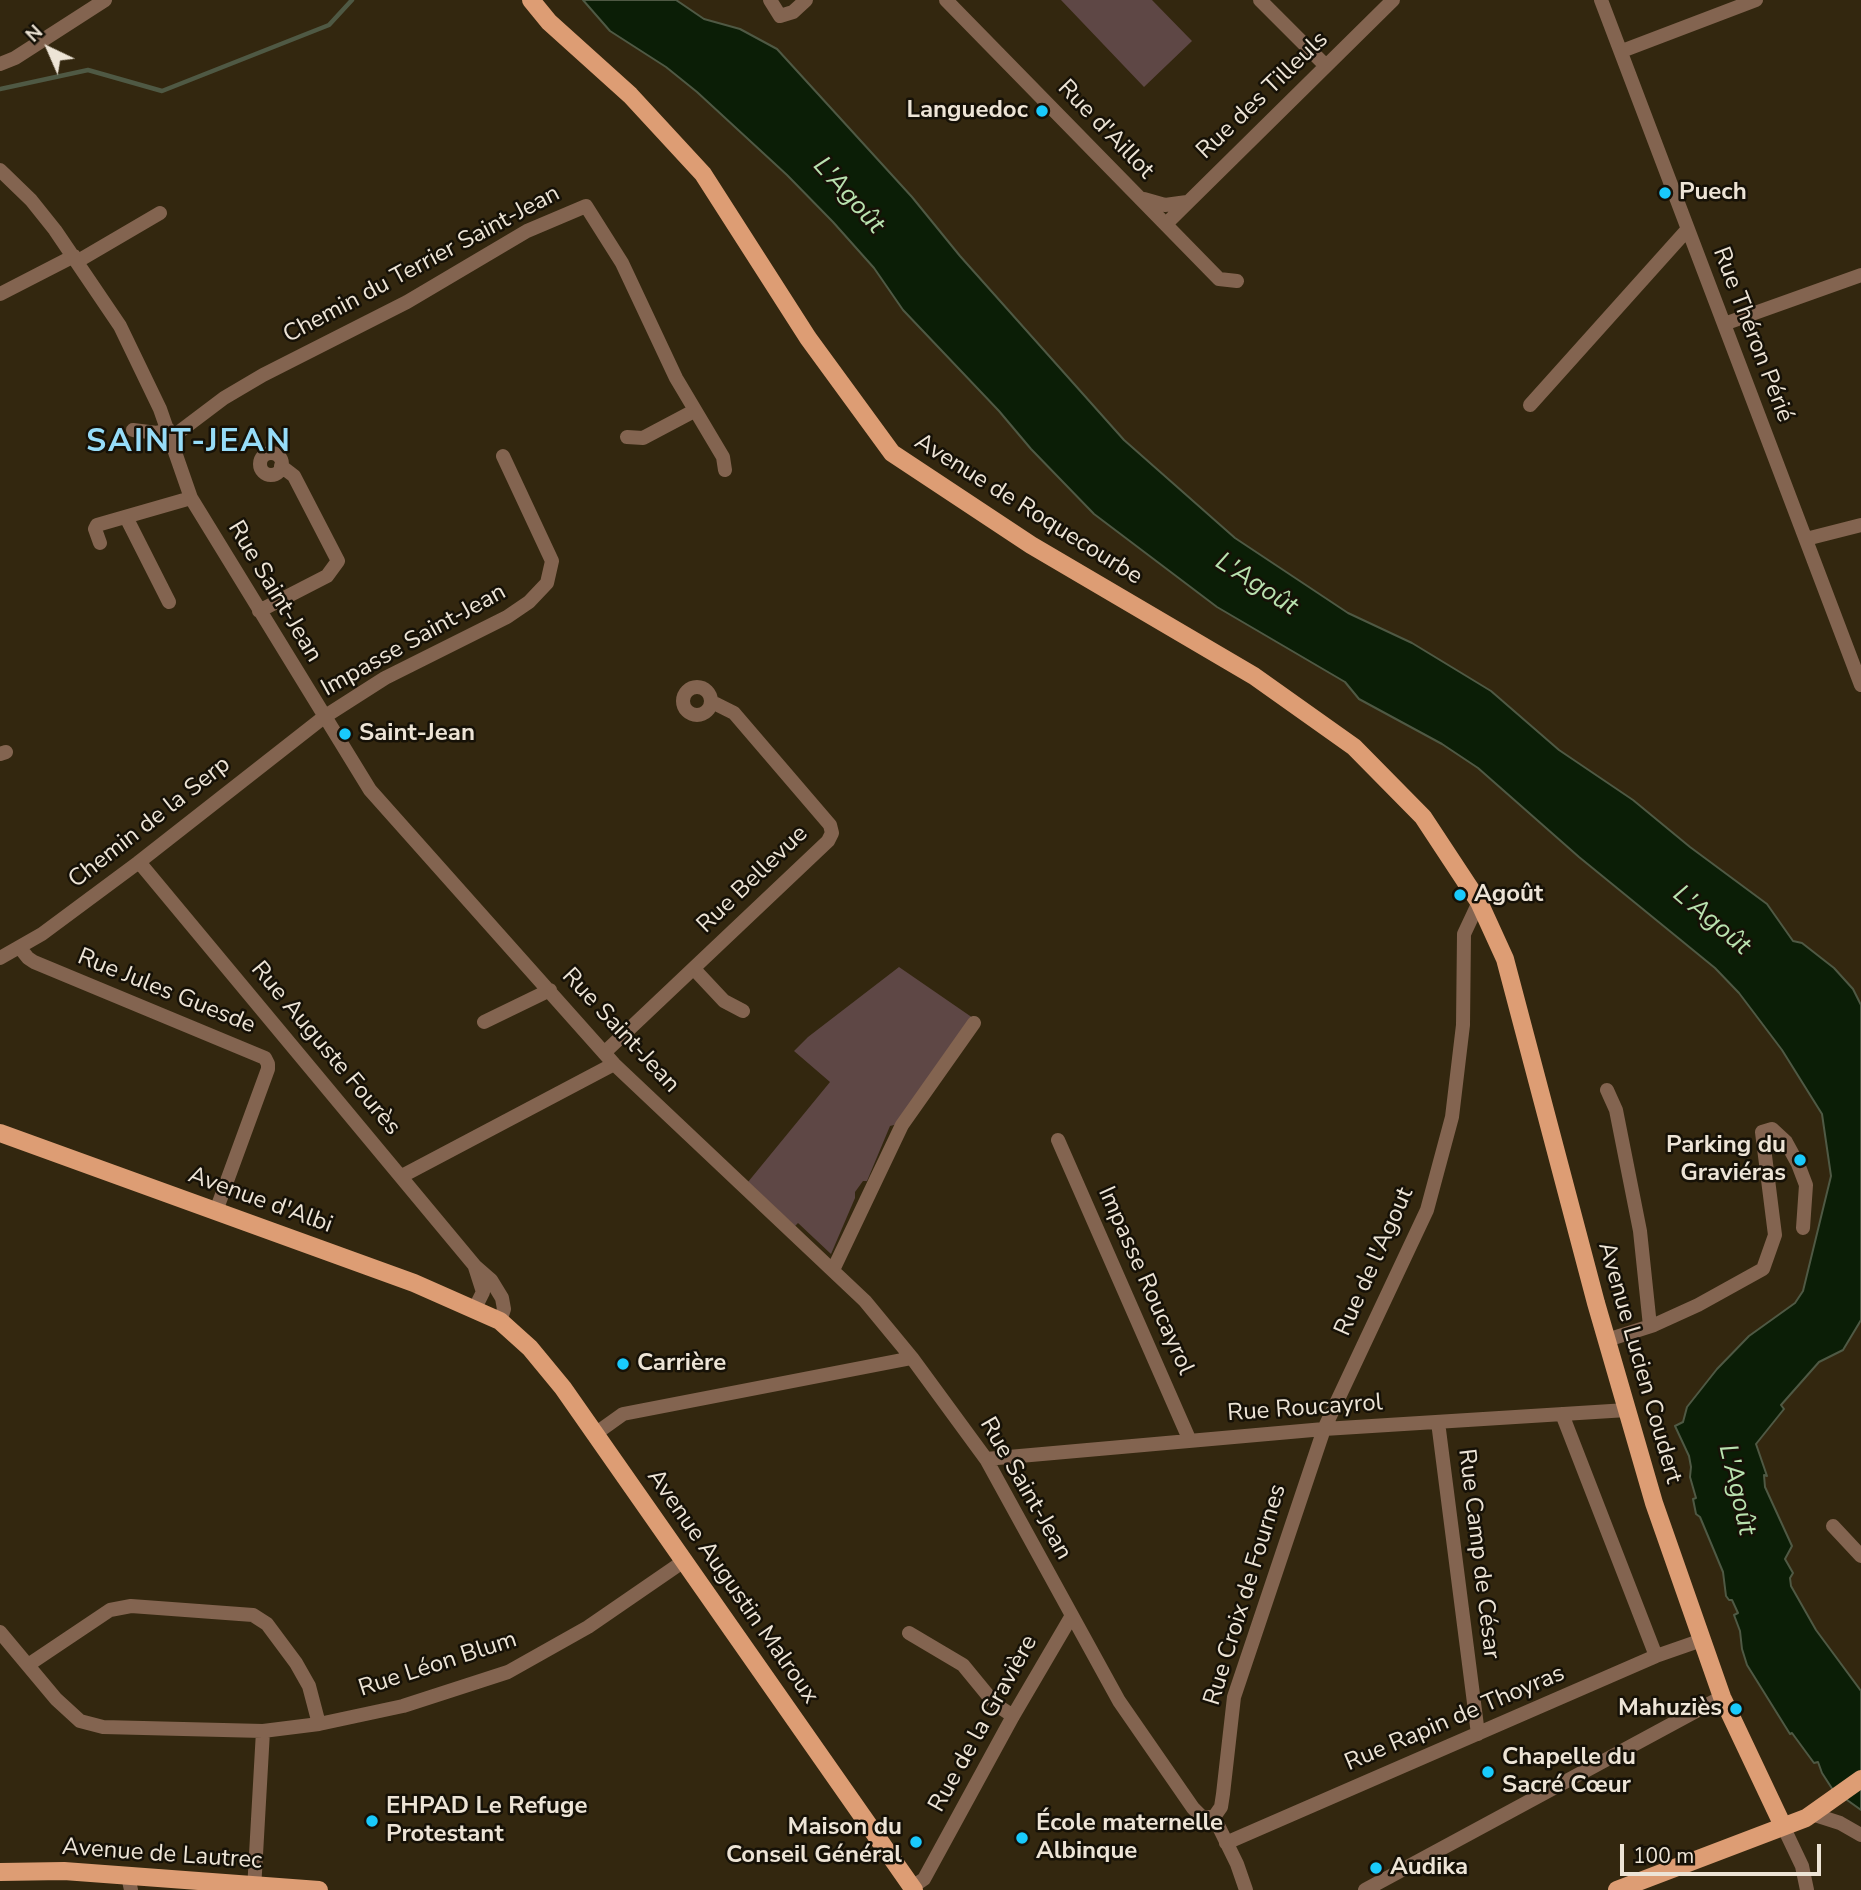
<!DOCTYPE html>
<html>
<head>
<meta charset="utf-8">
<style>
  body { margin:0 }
  #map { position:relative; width:1861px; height:1890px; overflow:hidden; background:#33270f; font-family:"Nunito Sans",sans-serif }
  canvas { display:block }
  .north { position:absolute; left:14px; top:14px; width:70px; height:70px; -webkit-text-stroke:5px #161107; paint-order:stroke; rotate:316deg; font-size:19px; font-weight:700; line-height:28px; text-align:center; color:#ede4d6 }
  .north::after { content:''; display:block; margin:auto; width:24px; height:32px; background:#ede4d6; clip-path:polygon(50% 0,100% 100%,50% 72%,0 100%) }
  .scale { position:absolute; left:1620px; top:1844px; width:201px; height:32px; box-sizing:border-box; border:4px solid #ede4d6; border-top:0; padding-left:9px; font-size:21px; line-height:24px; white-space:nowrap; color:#ede4d6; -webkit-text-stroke:5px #161107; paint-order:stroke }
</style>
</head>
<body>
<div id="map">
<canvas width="1861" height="1890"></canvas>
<div class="north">N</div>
<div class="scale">100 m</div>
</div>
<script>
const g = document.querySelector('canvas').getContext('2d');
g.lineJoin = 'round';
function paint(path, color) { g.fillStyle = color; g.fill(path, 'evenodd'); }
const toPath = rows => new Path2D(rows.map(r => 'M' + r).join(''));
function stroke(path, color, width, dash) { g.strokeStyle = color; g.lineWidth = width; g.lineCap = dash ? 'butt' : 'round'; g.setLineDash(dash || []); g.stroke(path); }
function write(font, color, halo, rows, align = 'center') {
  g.font = font + ' "Nunito Sans",sans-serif'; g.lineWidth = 5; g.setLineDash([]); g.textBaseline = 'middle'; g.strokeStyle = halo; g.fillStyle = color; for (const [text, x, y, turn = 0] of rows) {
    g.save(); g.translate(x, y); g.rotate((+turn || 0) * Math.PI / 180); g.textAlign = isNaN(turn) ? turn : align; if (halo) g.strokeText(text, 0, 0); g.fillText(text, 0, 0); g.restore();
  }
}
paint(toPath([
  [1061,0,1152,0,1192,41,1144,87],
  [899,967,973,1018,898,1124,890,1126,867,1181,863,1181,855,1192,855,1198,831,1254,798,1223,795,1226,748,1182,830,1082,794,1051,808,1037]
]), '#5e4745');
const water = toPath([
  [583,0,676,0,704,19,740,29,777,49,912,197,960,256,1124,440,1235,538,1348,613,1412,643,1491,691,1559,750,1633,800,1690,847,1767,904,1793,941,1802,943,1834,968,1853,989,1861,1005,1861,1320,1843,1350,1819,1362,1781,1405,1784,1409,1756,1444,1767,1476,1764,1475,1765,1487,1792,1546,1785,1559,1793,1573,1790,1578,1791,1586,1816,1630,1861,1691,1861,1810,1833,1790,1822,1773,1818,1762,1814,1763,1792,1733,1790,1734,1747,1665,1742,1649,1740,1631,1734,1615,1738,1613,1732,1600,1729,1600,1726,1596,1723,1572,1700,1517,1696,1514,1693,1499,1696,1498,1690,1477,1691,1467,1689,1456,1675,1426,1683,1422,1687,1407,1717,1369,1749,1336,1795,1303,1803,1291,1831,1176,1822,1114,1782,1050,1739,993,1715,968,1579,857,1478,768,1442,744,1359,699,1345,682,1217,607,1094,514,1031,449,999,411,903,310,874,268,833,222,787,175,697,92,666,67,610,31,583,0]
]);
paint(water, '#0b1e06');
stroke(water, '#4f5944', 2);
stroke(toPath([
  [0,89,88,70,162,91,329,25,352,0]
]), '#4f5944', 4.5);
stroke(toPath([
  [770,0,780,16,793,12,806,0],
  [946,0,1219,279,1237,281],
  [1260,0,1326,66],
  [1601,0,1861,685],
  [1622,51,1756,0],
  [0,64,15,58,105,0],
  [0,170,31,200,55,230,120,326,160,409,191,498,370,790,614,1064,865,1301,912,1358,986,1459,1119,1701,1193,1808,1202,1817,1214,1817],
  [1144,199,1165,205,1187,202],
  [1166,224,1393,0],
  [78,261,160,213],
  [0,294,74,256],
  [1724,324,1861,275],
  [1530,405,1687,230],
  [133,430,157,433,168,429],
  [627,437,643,438,694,411],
  [171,438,224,398,263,375,407,302,527,231,586,206,622,263,676,378,723,457,725,470],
  '260 464a11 11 0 1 1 22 0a11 11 0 1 1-22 0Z',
  [126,517,169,602],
  [1806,539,1861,525],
  [100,543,95,529,97,525,191,498],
  [259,611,327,576,338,561,294,476,281,466],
  '683 701a14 14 0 1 1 28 0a14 14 0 1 1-28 0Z',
  [0,754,6,752],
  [139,862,475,1266,491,1280,502,1298,504,1309,500,1321],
  [20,948,28,958,34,962,265,1058,268,1064,268,1069,216,1211],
  [0,958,42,934,139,862,324,717,385,678,507,617,529,602,547,583,552,561,503,456],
  [694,969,724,1001,743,1011],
  [484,1022,550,990],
  [604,1053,828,841,832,833,830,825,734,713,712,702],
  [1607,1090,1616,1110,1640,1231,1650,1326],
  [1058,1140,1190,1441],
  [402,1176,614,1064],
  [833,1270,902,1125,974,1023],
  [475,1308,483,1292,475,1267],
  [1607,1340,1654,1325,1698,1305,1763,1269,1775,1235,1762,1132,1772,1129,1786,1142,1798,1164,1806,1185,1803,1228],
  [1562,1414,1656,1656],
  [1438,1422,1478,1734],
  [595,1434,623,1414,912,1358],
  [986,1459,1324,1429,1627,1410],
  [1833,1526,1861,1556],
  [0,1632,56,1699,80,1721,103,1727,263,1731,319,1724,403,1706,508,1672,588,1627,684,1561],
  [909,1633,963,1665,995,1704,1013,1716],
  [28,1665,110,1610,131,1606,253,1615,267,1624,296,1663,309,1686,319,1724],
  [1812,1814,1840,1823,1861,1835],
  [1214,1817,1221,1807,1223,1794,1234,1697,1324,1429,1427,1210,1452,1117,1463,1025,1464,934,1479,902],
  [1214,1817,1237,1864,1246,1890],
  [1783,1826,1802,1866,1807,1890],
  [1226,1843,1656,1656,1702,1640],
  [128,1876,131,1890],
  [912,1887,924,1879,1013,1716,1071,1617],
  [254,1890,263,1731],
  [1365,1890,1722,1697]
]), '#836450', 14);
stroke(toPath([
  [531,0,549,22,630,95,703,174,808,338,892,453,1031,545,1254,676,1354,747,1423,817,1479,902,1505,959,1596,1303,1654,1503,1722,1697,1783,1826],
  [0,1133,414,1283,500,1321,530,1348,563,1388,914,1890],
  [0,1872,64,1871,319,1890],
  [1617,1890,1806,1818,1861,1779]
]), '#dd9d74', 18);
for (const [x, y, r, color] of [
  [1042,111,7,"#19cafc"],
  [1665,193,7,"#19cafc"],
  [345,734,7,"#19cafc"],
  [1460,895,7,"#19cafc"],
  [1800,1160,7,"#19cafc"],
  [623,1364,7,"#19cafc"],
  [1736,1709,7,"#19cafc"],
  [1488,1772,7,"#19cafc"],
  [372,1821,7,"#19cafc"],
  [1022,1838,7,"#19cafc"],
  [916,1842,7,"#19cafc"],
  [1376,1868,7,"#19cafc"]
]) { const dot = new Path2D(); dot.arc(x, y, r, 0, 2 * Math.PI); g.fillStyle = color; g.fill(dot); stroke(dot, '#161107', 2.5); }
write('24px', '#ede4d6', '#161107', [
  ["Rue des Tilleuls",1263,96,-44],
  ["Rue d'Aillot",1105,130,46],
  ["Chemin du Terrier Saint-Jean",422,265,-28],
  ["Rue Théron Périé",1752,335,69],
  ["Avenue de Roquecourbe",1028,510,32],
  ["Rue Saint-Jean",274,592,59],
  ["Impasse Saint-Jean",414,641,-29],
  ["Chemin de la Serp",150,823,-38],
  ["Rue Bellevue",753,880,-44],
  ["Rue Jules Guesde",166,992,22],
  ["Rue Saint-Jean",620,1031,47],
  ["Rue Auguste Fourès",325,1049,50],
  ["Avenue d'Albi",260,1201,20],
  ["Rue de l'Agout",1375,1262,-66],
  ["Impasse Roucayrol",1145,1281,66],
  ["Avenue Lucien Coudert",1639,1363,74],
  ["Rue Roucayrol",1305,1409,-4],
  ["Rue Saint-Jean",1025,1489,60],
  ["Rue Camp de César",1478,1554,83],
  ["Avenue Augustin Malroux",732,1587,55],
  ["Rue Croix de Fournes",1246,1595,-73],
  ["Rue Léon Blum",438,1665,-18],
  ["Rue Rapin de Thoyras",1455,1719,-23],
  ["Rue de la Gravière",984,1724,-61],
  ["Avenue de Lautrec",162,1855,4]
]);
write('bold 24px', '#ede4d6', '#161107', [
  ["Languedoc",1028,111,"right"],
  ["Puech",1679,193],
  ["Saint-Jean",359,734],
  ["Agoût",1474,895],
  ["Parking du",1786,1146,"right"],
  ["Graviéras",1786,1174,"right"],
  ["Carrière",637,1364],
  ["Mahuziès",1722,1709,"right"],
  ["Chapelle du",1502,1758],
  ["Sacré Cœur",1502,1786],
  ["EHPAD Le Refuge",386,1807],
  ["Protestant",386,1835],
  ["École maternelle",1036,1824],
  ["Albinque",1036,1852],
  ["Maison du",902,1828,"right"],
  ["Conseil Général",902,1856,"right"],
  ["Audika",1390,1868]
], 'left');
write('italic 26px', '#b9e2af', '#161107', [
  ["L'Agoût",848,196,48],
  ["L'Agoût",1256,585,33],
  ["L'Agoût",1711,921,40],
  ["L'Agoût",1736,1490,77]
]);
g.letterSpacing = '2px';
write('bold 32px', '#96dcf8', '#161107', [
  ["SAINT-JEAN",189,443]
]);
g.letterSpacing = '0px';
</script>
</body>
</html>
